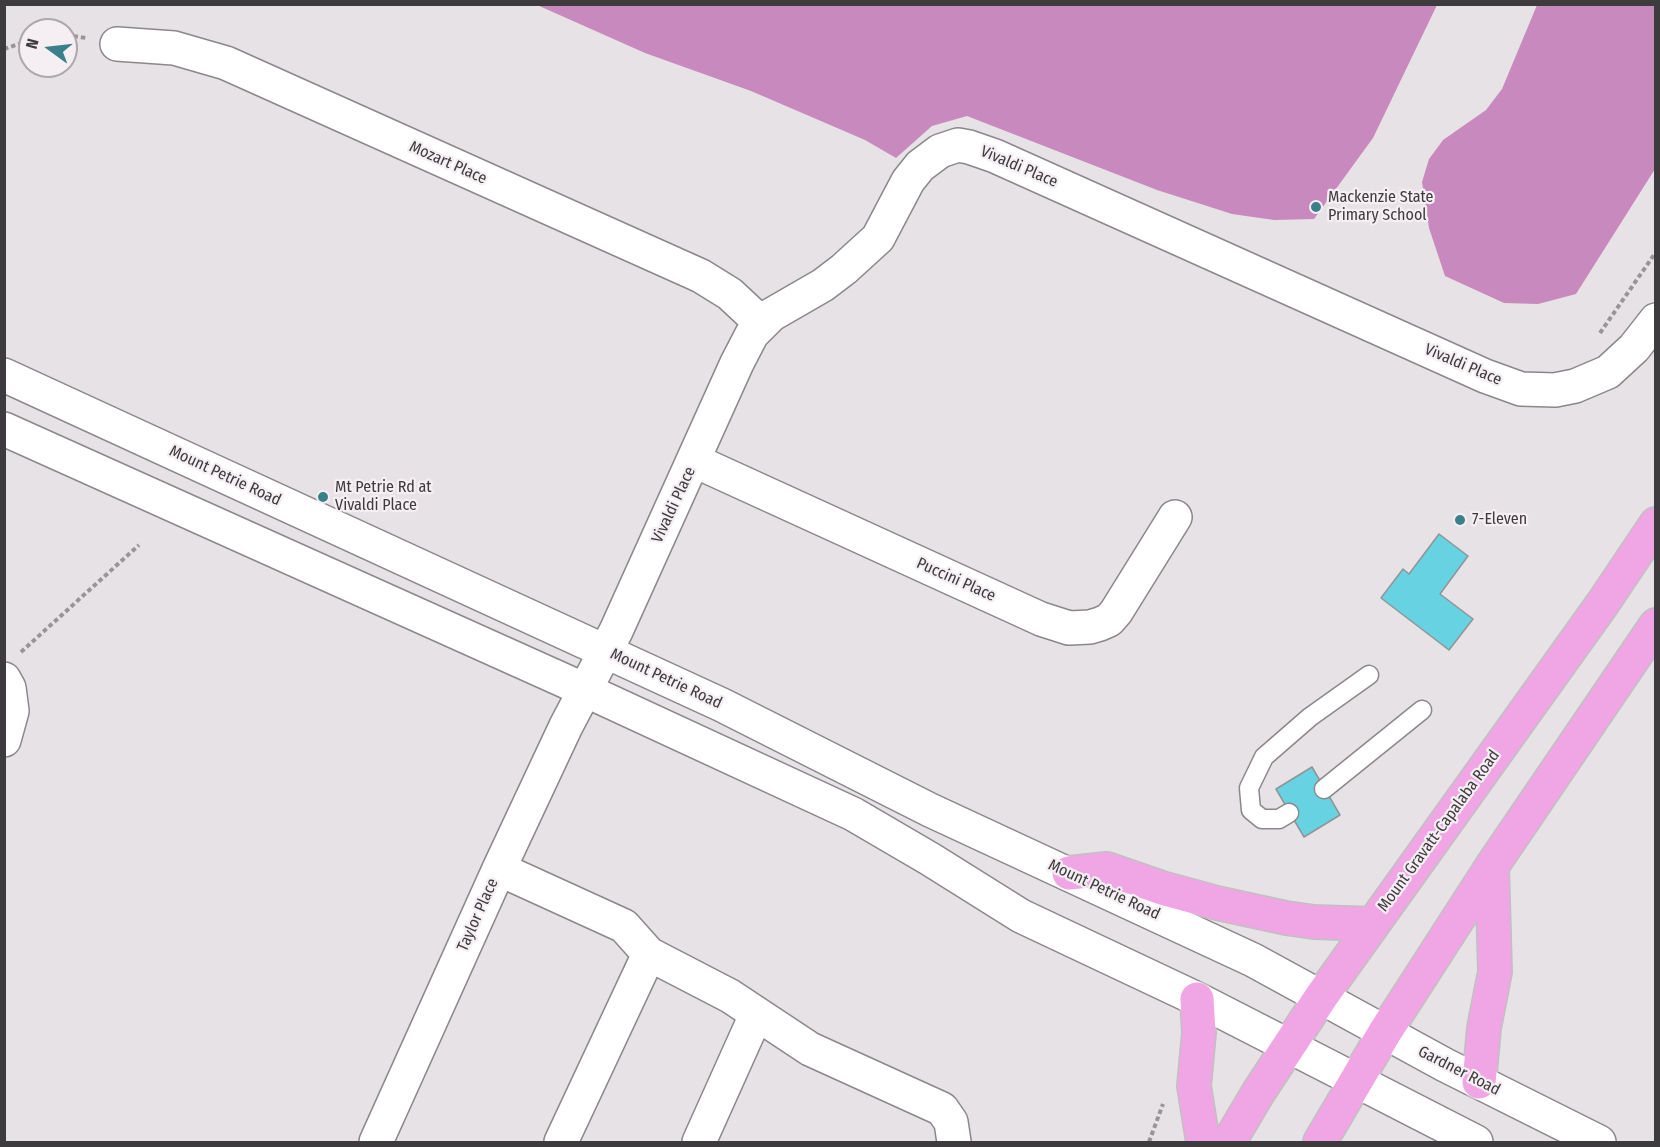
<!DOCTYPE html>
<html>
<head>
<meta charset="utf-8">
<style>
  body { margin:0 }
  #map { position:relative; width:1660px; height:1147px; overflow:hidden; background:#e7e2e6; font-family:"Fira Sans Condensed",sans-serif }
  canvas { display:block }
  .frame { position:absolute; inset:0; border:6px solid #3d3b3d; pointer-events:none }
  .north { position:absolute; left:18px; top:18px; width:60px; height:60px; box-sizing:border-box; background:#f5eff4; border:2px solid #aba7ab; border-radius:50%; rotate:285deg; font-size:16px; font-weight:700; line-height:24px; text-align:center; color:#3d3b3d }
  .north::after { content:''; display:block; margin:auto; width:21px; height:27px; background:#39808a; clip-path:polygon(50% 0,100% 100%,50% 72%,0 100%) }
</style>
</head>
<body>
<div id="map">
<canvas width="1660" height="1147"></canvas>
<div class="frame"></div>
<div class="north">N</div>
</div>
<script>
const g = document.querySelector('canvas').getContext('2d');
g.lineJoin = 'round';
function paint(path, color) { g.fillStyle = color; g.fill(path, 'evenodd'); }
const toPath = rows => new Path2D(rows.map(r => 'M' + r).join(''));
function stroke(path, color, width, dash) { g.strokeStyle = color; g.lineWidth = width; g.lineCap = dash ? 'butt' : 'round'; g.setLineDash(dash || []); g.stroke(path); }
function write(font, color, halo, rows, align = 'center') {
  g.font = font + ' "Fira Sans Condensed",sans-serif'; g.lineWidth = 4.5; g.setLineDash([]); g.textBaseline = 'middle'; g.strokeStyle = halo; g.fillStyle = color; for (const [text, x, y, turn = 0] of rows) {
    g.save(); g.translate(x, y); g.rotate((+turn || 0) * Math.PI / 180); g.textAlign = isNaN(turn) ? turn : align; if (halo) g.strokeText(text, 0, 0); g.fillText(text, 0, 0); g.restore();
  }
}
paint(toPath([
  [537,5,1437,4,1437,5,1373,138,1314,219,1274,220,1232,214,1157,190,967,116,932,126,896,158,865,140,751,91,645,53],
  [1537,5,1655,5,1655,169,1576,294,1538,304,1504,303,1445,276,1429,228,1422,182,1429,159,1443,140,1486,110,1502,89]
]), '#c88abe');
const building = toPath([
  [1439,534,1468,556,1440,594,1473,619,1449,650,1381,598,1403,569,1409,574,1439,534],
  [1312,767,1340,815,1304,837,1276,789,1312,767]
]);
paint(building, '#67d2e2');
stroke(building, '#8f9596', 1.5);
const service = toPath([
  [1324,789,1422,710],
  [1289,813,1279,819,1262,819,1251,810,1249,788,1264,757,1310,717,1369,675]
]);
const minor = toPath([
  [117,44,174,48,226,63,701,276,730,294,761,323],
  [695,461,1041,619,1069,628,1090,627,1100,624,1109,620,1116,612,1175,517],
  [4,679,9,688,12,711,4,740],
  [499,869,624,926,649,954,730,996,810,1049,942,1109,951,1122,954,1142],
  [376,1142,499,869,566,726,616,631,737,363,752,334,771,315,823,285,844,269,878,238,908,181,920,166,940,151,958,145,969,147,995,156,1485,376,1521,389,1555,390,1575,386,1608,372,1634,348,1656,320],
  [561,1142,649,954],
  [699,1142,756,1015]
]);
const tertiary = toPath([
  [4,375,722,705,930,810,1253,960,1445,1065,1599,1142],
  [4,429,585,690,853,814,930,859,1021,916,1197,999,1476,1142]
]);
const trunk = toPath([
  [1069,873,1107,869,1162,888,1217,903,1286,918,1314,922,1373,924],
  [1197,999,1199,1033,1194,1086,1203,1142],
  [1479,1082,1484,1028,1495,972,1492,866],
  [1229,1142,1258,1093,1321,997,1603,603,1656,524],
  [1320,1142,1385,1032,1492,866,1656,625]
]);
stroke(service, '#8c878b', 21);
stroke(minor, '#8c878b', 36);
stroke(tertiary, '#8c878b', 36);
stroke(trunk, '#c1c0c1', 36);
stroke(toPath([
  [66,35,86,38],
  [4,49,30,40],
  [1600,333,1656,252],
  [21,652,139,545],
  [1149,1142,1163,1104]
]), '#989497', 4, [4.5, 3]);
stroke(service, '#fff', 18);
stroke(minor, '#fff', 33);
stroke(tertiary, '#fff', 33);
stroke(trunk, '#f0a6e4', 33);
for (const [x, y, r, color] of [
  [1316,207,6,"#39808a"],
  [323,497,6,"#39808a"],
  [1460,520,6,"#39808a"]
]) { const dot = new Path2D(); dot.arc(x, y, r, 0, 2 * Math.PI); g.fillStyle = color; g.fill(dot); stroke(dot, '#f5eff4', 2); }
write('16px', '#3d3b3d', '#f5eff4', [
  ["Mozart Place",448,163,24],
  ["Vivaldi Place",1019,167,23],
  ["Vivaldi Place",1463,365,23],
  ["Mount Petrie Road",225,476,25],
  ["Vivaldi Place",674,505,-65],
  ["Puccini Place",956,580,24],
  ["Mount Petrie Road",666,679,25],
  ["Mount Gravatt-Capalaba Road",1439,831,-54],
  ["Mount Petrie Road",1104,890,25],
  ["Taylor Place",478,915,-66],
  ["Gardner Road",1459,1071,27]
]);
write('16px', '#3d3b3d', '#f5eff4', [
  ["Mackenzie State",1328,198],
  ["Primary School",1328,216],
  ["Mt Petrie Rd at",335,488],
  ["Vivaldi Place",335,506],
  ["7-Eleven",1472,520]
], 'left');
</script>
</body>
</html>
